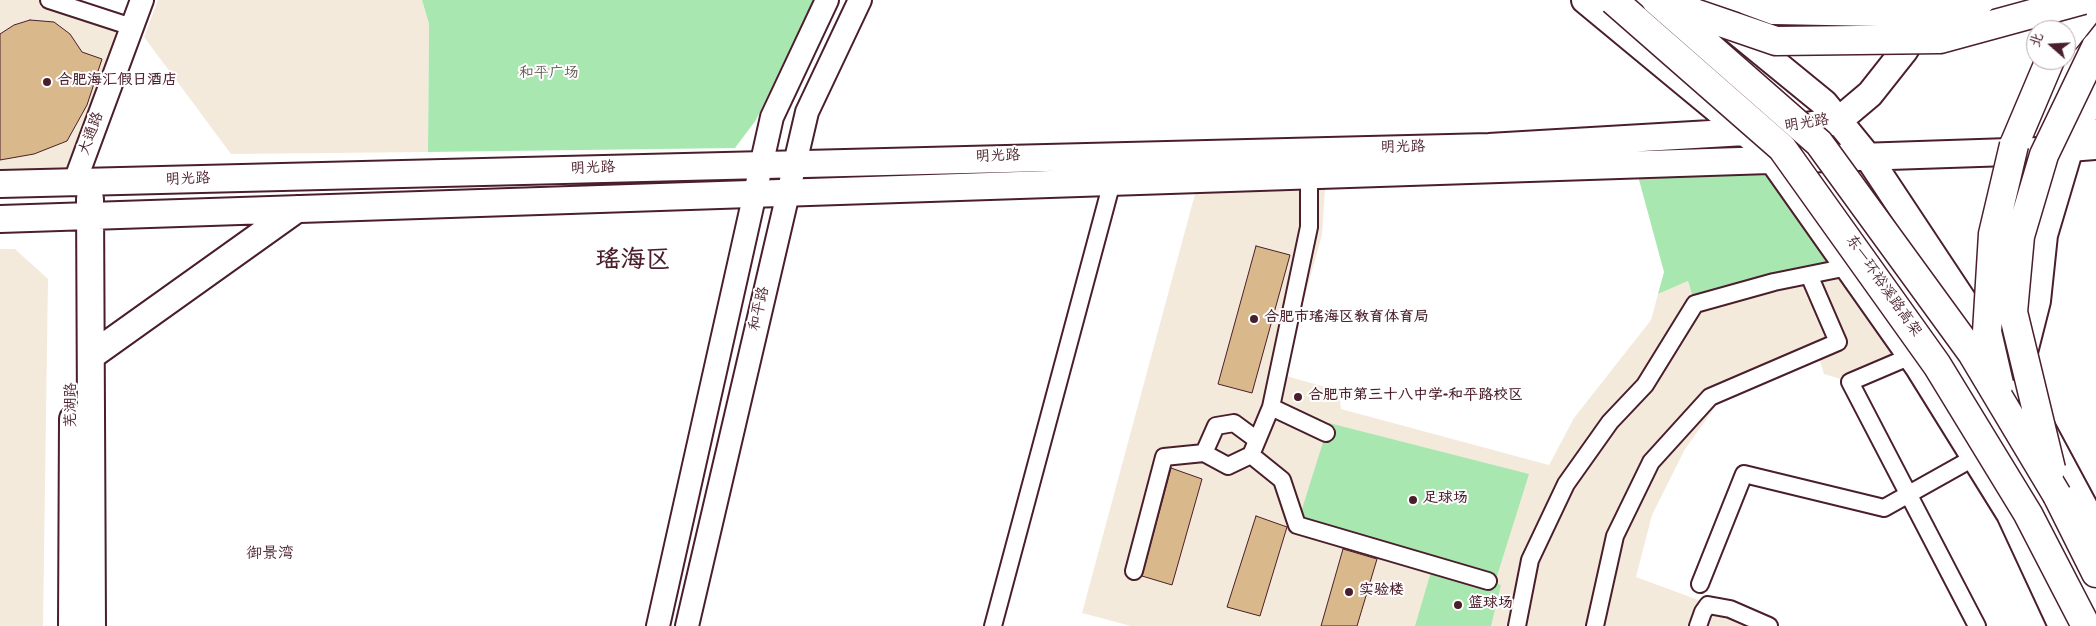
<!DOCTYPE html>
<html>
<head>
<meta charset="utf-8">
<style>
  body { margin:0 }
  #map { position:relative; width:2096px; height:626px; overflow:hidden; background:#fff; font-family:Dekko,"LXGW WenKai TC",sans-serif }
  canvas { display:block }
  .north { position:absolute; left:2026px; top:20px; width:50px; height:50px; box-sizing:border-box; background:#fff; border:1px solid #b7a5aa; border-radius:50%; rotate:289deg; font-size:14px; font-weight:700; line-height:20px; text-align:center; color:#4a1f2b }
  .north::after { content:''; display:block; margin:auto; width:18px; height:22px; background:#4a1f2b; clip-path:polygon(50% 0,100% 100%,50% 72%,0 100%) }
</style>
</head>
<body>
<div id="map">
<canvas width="2096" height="626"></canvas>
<div class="north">北</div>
</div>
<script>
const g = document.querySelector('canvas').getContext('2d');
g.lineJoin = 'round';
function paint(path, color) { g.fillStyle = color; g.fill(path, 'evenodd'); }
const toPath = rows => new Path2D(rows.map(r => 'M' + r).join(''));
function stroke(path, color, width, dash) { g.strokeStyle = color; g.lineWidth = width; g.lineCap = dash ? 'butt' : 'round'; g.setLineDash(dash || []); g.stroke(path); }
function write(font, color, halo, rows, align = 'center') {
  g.font = font + ' Dekko,"LXGW WenKai TC",sans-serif'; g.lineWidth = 4; g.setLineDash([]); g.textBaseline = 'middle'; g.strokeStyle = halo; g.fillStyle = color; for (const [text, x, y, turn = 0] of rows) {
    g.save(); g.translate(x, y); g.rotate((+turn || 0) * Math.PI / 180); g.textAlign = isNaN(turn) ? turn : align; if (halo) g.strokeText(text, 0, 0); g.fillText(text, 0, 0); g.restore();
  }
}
paint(toPath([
  [0,0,49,0,132,27,74,184,0,184],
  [158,0,422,0,429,24,428,152,231,154,144,37],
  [1326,175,1322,235,1283,375,1339,391,1341,409,1549,465,1574,418,1651,320,1658,294,1688,281,1695,303,1848,267,1911,356,1850,382,1824,374,1817,351,1728,389,1685,449,1652,515,1636,577,1769,626,1131,626,1082,613,1199,179],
  [0,249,15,249,48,279,43,626,0,626]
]), '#f4eadc');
paint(toPath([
  [422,0,813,0,756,120,735,148,428,152,429,24],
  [1773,160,1848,267,1695,304,1688,281,1658,294,1664,272,1635,165],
  [1329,423,1529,474,1497,576,1297,525],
  [1433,565,1501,585,1491,626,1415,626]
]), '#a8e8b0');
const building = toPath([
  [30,20,54,22,70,34,82,52,102,59,87,105,67,141,34,154,0,160,0,34,14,25,30,20],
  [1256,246,1290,255,1252,393,1218,384,1256,246],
  [1171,468,1202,479,1172,585,1142,576,1171,468],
  [1256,516,1287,527,1260,616,1227,607,1256,516],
  [1343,549,1377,559,1357,626,1321,626,1343,549]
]);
paint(building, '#d9b88c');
stroke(building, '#4a1f2b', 1);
const street = toPath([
  [49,0,132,27],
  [1309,176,1309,227,1271,407,1251,455,1282,480,1297,525,1488,581],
  [1911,356,1850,382,1977,626],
  [1271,407,1326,433],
  [1204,453,1228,466,1251,455],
  [1134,571,1164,457,1204,453,1216,426,1234,423,1257,440],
  [1700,584,1744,474,1884,508,1975,457],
  [993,626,1112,182],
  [1517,626,1530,560,1566,484,1610,422,1645,385,1695,304,1774,282,1848,267],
  [1595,626,1615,536,1651,462,1710,397,1838,342,1809,275],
  [1698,626,1703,612,1708,605,1730,609,1769,626]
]);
const secondary = toPath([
  [2074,134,2096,131],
  [2069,150,2096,148],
  [74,184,142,0],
  [658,626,772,117,827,0],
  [687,626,807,112,860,0]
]);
const primary = toPath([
  [1585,0,1765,149,1918,366,2010,514,2062,626],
  [1731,27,1824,103,1868,157,2017,382,2096,529],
  [0,184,1489,147,1779,130,1838,121,1870,94,1904,51,1921,24],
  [90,199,92,626],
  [0,219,2069,150],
  [91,356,297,209],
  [2022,360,2037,301,2044,235,2074,134,2096,90],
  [72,626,73,419]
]);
const highway = toPath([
  [2066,38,2096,0],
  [2014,145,2050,60],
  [2057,495,2096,573]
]);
stroke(street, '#4a1f2b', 20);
stroke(secondary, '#4a1f2b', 26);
stroke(primary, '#4a1f2b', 30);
stroke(highway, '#4a1f2b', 31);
stroke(street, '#fff', 16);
stroke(secondary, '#fff', 22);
stroke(primary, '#fff', 26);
stroke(highway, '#fff', 28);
const highwayBridge = toPath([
  [1613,0,1782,148,1937,365,2028,514,2086,626],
  [1656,0,1819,143,1972,353,2057,495],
  [1747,0,1774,10,1931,13,1981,0],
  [1668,4,1776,41,1940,39,2083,0],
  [1999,384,1987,332,1993,234,2014,145],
  [2051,469,2013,312,2020,236,2044,155,2096,47]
]);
stroke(highwayBridge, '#4a1f2b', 31, []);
stroke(highwayBridge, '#fff', 28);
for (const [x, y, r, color] of [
  [47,82,5,"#4a1f2b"],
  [1254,319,5,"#4a1f2b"],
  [1298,397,5,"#4a1f2b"],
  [1413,500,5,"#4a1f2b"],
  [1349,592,5,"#4a1f2b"],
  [1458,605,5,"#4a1f2b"]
]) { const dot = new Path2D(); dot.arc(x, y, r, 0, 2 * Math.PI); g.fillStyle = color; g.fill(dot); stroke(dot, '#fff', 2); }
write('15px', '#665b53', '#fff', [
  ["和平广场",549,75]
]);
write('bold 15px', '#4a1f2b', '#fff', [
  ["合肥海汇假日酒店",57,82],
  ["合肥市瑶海区教育体育局",1264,319],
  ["合肥市第三十八中学-和平路校区",1308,397],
  ["足球场",1423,500],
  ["实验楼",1359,592],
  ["篮球场",1468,605]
], 'left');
write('15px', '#4a1f2b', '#fff', [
  ["明光路",1807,125,-9],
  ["大通路",93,134,-70],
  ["明光路",1403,149,-1],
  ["明光路",998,158,-2],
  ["明光路",593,170,-2],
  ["明光路",188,181,-2],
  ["东一环裕溪路高架",1882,287,55],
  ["和平路",761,309,-77],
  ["芜湖路",73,405,-90]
]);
write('16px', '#4a1f2b', '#fff', [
  ["御景湾",270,556]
]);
write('bold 25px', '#4a1f2b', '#fff', [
  ["瑶海区",633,264]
]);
</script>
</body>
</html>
